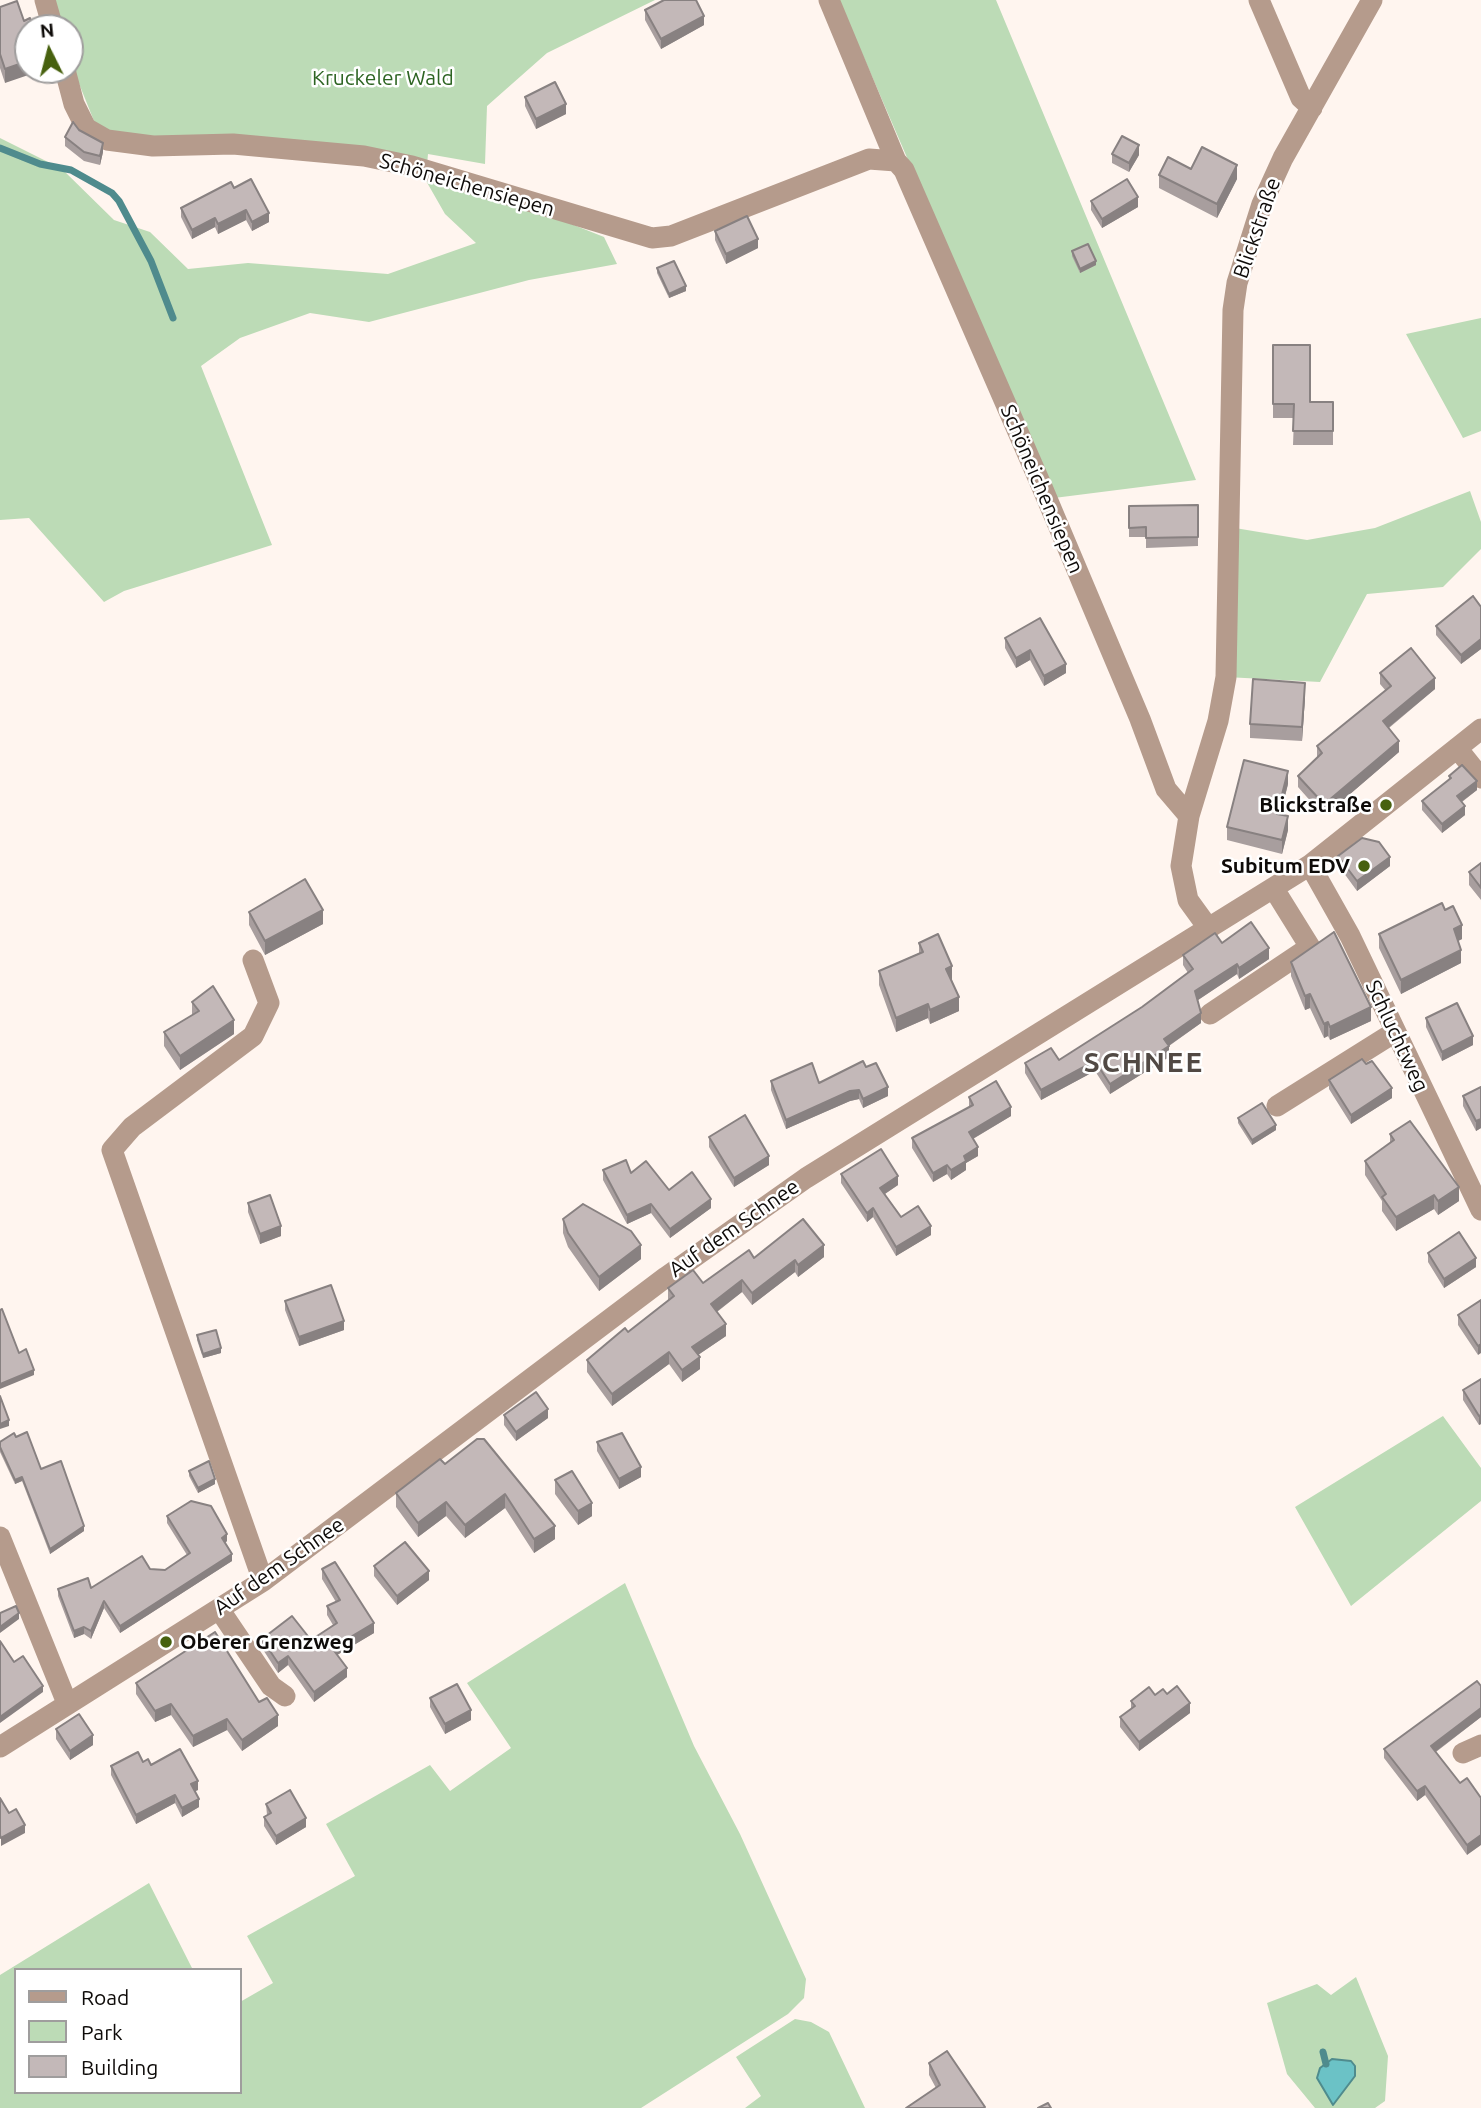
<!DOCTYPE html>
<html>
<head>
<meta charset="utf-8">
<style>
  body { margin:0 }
  #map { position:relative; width:1481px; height:2108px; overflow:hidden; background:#fff5ef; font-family:Ubuntu,sans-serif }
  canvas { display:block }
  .legend { position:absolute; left:14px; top:1968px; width:228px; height:126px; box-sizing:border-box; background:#fff; border:2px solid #9f9d9d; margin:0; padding:9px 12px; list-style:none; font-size:21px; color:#0e0b09 }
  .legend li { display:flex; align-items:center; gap:14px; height:35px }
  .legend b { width:35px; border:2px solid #9f9d9d }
  .north { position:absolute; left:14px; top:14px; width:70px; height:70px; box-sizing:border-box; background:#fff; border:2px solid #9f9d9d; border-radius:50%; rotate:354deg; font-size:19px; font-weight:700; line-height:28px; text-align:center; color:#0e0b09 }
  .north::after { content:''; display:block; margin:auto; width:24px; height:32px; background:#47610f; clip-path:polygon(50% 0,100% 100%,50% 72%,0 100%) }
</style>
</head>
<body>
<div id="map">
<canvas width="1481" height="2108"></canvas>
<ul class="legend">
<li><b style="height:9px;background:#b59b8c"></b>Road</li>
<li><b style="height:19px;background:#bcdbb6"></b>Park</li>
<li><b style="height:19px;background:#c3b8b8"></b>Building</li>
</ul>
<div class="north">N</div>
</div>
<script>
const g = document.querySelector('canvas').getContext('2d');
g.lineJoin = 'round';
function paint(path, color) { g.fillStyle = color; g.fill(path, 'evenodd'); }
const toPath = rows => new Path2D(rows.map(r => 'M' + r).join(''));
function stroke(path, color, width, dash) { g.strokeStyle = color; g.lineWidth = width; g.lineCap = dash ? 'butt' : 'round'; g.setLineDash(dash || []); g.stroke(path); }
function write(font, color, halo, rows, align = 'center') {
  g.font = font + ' Ubuntu,sans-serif'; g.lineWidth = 5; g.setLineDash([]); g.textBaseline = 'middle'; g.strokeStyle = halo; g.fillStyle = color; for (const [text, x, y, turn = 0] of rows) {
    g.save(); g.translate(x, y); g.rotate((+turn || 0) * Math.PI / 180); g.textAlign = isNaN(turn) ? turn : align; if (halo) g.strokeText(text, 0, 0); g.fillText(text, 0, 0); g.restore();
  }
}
paint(toPath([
  [44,0,655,0,547,53,487,106,485,164,428,154,427,165,133,139,96,126,70,61,70,28,56,28],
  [839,0,996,0,1196,480,1054,498],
  [0,138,62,169,114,220,150,232,188,269,248,263,388,274,476,243,445,214,425,179,531,208,604,237,617,264,529,280,369,322,310,313,240,338,201,366,272,545,124,591,104,602,29,518,0,520],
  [1481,318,1481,431,1463,438,1406,334],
  [1470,491,1481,522,1481,549,1443,587,1367,594,1320,682,1226,677,1229,527,1307,540,1375,528],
  [1443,1416,1481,1468,1481,1501,1351,1606,1295,1507],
  [625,1583,694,1746,740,1834,806,1979,804,1998,788,2014,641,2108,0,2108,0,1975,149,1883,193,1970,16,1970,16,2092,240,2092,240,2002,273,1983,247,1936,355,1876,326,1824,430,1765,450,1791,511,1748,467,1683],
  [1356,1977,1388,2056,1385,2101,1375,2108,1315,2108,1287,2074,1267,2003,1317,1984,1331,1995],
  [795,2019,811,2022,829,2032,865,2108,745,2108,761,2096,736,2057]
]), '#bcdbb6');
const water = toPath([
  [1332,2059,1351,2061,1355,2066,1355,2076,1333,2105,1317,2078,1320,2068,1332,2059]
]);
paint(water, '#6bc2c6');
stroke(water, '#4f8b8d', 2);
stroke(toPath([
  [0,148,40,164,71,170,112,193,119,201,151,261,173,318],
  [1323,2052,1326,2064]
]), '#4f8b8d', 7);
stroke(toPath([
  [45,0,53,28],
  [829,0,896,161,904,170,1042,487,1140,719,1166,789,1189,816],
  [1259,0,1301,98,1312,108],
  [65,70,74,104,86,128,107,140,153,146,233,144,364,156,412,166,652,238,671,236,869,159,896,161],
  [1457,748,1481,778],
  [1310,865,1350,936,1481,1210],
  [1209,929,1188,900,1181,866,1189,816,1218,721,1226,677,1233,310,1237,283,1262,204,1283,158,1372,0],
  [253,960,269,1003,253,1036,132,1127,112,1150,263,1581],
  [1210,1014,1310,947,1274,889],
  [1277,1106,1395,1032],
  [0,1537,67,1703],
  [219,1609,271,1686,285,1696],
  [0,1747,263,1581,666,1277,806,1178,1310,865,1481,729],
  [1463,1753,1481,1745]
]), '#b59b8c', 21);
paint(toPath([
  [0,7,24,21,5,83,0,68],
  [645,10,704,25,661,49,645,20],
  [525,97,566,114,536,129,525,106],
  [79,130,103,152,100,165,84,161,65,146,65,137],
  [1112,154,1139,155,1129,172,1112,163],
  [1191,169,1237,179,1217,218,1159,188,1159,175],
  [234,188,269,222,252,231,246,220,218,234,215,227,192,239,181,217,181,208],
  [1091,201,1138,207,1102,228,1091,210],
  [715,231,758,248,726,264,715,240],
  [1072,251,1096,265,1080,273,1072,256],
  [657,268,686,291,669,298,657,273],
  [1273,345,1310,402,1333,402,1333,445,1293,445,1294,418,1273,418],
  [1198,505,1198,546,1146,548,1146,537,1129,537,1129,506],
  [1481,607,1481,649,1461,664,1436,635,1436,626],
  [1040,618,1066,673,1044,686,1030,660,1016,668,1005,648,1005,638],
  [1380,673,1435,689,1389,728,1399,752,1328,813,1321,813,1298,787,1298,776,1317,758,1317,746,1386,691,1380,684],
  [1305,697,1302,741,1250,738,1250,724],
  [1449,776,1477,790,1462,802,1465,815,1442,833,1422,810,1422,801,1449,780],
  [1288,784,1280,815,1288,830,1282,854,1227,840,1227,827],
  [1338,856,1390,866,1357,891,1338,865],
  [1481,863,1481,900,1469,885,1469,872],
  [249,912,323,924,265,955,249,925],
  [1379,934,1462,939,1458,941,1461,963,1401,994,1379,948],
  [919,943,952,980,959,1011,930,1024,928,1018,896,1032,879,985,879,971,919,953],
  [1222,943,1269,959,1239,979,1237,974,1198,1000,1201,1023,1169,1046,1169,1057,1110,1094,1095,1071,1041,1100,1025,1073,1025,1063,1059,1060,1142,1007,1188,973,1183,965,1183,955],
  [1291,962,1371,1021,1330,1040,1328,1036,1324,1038,1310,1008,1305,1010,1291,976],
  [192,1002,234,1034,180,1070,164,1046,164,1032,192,1015],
  [1426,1018,1473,1045,1442,1061,1426,1027],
  [1366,1064,1392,1098,1351,1124,1329,1089,1329,1080],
  [866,1067,888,1096,863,1108,859,1099,850,1101,786,1129,771,1090,771,1081,819,1083],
  [1481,1087,1481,1128,1476,1131,1463,1106,1463,1096],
  [969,1097,1011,1116,973,1139,978,1156,966,1163,966,1170,951,1180,947,1174,933,1182,912,1148,912,1138,969,1107],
  [1238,1118,1276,1130,1252,1145,1238,1123],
  [1390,1134,1459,1201,1438,1215,1434,1209,1396,1231,1382,1211,1382,1201,1365,1175,1365,1161,1390,1143],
  [709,1137,769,1165,734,1187,709,1147],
  [603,1170,631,1173,711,1208,670,1238,651,1213,627,1224,603,1180],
  [841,1174,898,1185,885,1194,901,1217,931,1235,896,1256,873,1217,867,1222,841,1183],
  [248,1203,281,1236,260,1244,248,1212],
  [563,1219,641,1259,599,1291,568,1247,563,1233],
  [1428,1253,1476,1267,1444,1288,1428,1262],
  [824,1257,798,1277,795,1272,752,1305,742,1292,717,1312,726,1336,698,1355,700,1369,682,1382,669,1364,612,1406,587,1372,587,1360,628,1332,668,1300,668,1288,703,1283,754,1258],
  [1481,1300,1478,1355,1458,1325,1458,1315],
  [285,1301,344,1330,299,1346,285,1310],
  [197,1335,221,1353,203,1358,197,1340],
  [1481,1379,1481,1424,1479,1425,1463,1400,1463,1390],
  [504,1415,548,1418,516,1441,504,1425],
  [477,1439,555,1539,534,1553,505,1508,465,1538,446,1516,418,1537,396,1507,396,1493,445,1464],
  [0,1442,41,1469,84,1531,50,1554,22,1481,15,1484,0,1452],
  [597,1442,641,1477,619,1489,597,1451],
  [189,1471,215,1484,198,1493,189,1476],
  [555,1480,592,1516,578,1525,555,1494],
  [167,1516,227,1541,225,1543,232,1561,120,1633,104,1608,91,1639,84,1634,74,1638,58,1596,58,1589,91,1588,150,1569,165,1570,187,1555,167,1523],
  [374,1566,429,1580,397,1605,374,1576],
  [322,1569,374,1633,337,1655,347,1677,314,1702,288,1665,278,1673,262,1648,262,1639,311,1640,333,1625,327,1615,327,1606,336,1602,322,1579],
  [136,1683,259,1702,278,1726,242,1751,227,1730,193,1747,171,1715,155,1722,136,1694],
  [1481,1686,1481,1717,1436,1752,1460,1783,1481,1798,1467,1855,1425,1795,1417,1801,1384,1758,1384,1749],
  [1167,1694,1190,1713,1139,1751,1120,1727,1120,1717,1131,1710,1131,1701,1155,1695],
  [430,1698,471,1720,445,1734,430,1707],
  [56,1729,93,1745,70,1760,56,1739],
  [143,1762,151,1765,198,1790,195,1791,199,1807,182,1817,175,1803,136,1824,111,1775,111,1766],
  [266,1804,306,1827,276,1845,264,1826,264,1817,267,1815],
  [929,2063,985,2108,936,2088,929,2075]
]), '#a89e9e');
paint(toPath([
  [704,16,704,25,661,49,661,39],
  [28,61,28,70,43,70,5,83,5,69],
  [566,104,566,114,536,129,536,119],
  [103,143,103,152,100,165,100,156],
  [1139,145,1139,155,1129,172,1129,163],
  [1237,165,1237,179,1217,218,1217,204],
  [1138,197,1138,207,1102,228,1102,219],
  [246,210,246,220,218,234,218,224],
  [269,213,269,222,252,231,252,222],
  [215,218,215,227,192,239,192,230],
  [758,239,758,248,726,264,726,254],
  [1096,261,1096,265,1080,273,1080,269],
  [686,286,686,291,669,298,669,294],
  [1481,639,1481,649,1461,664,1461,655],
  [1030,650,1030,660,1016,668,1016,658],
  [1066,664,1066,673,1044,686,1044,676],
  [1435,678,1435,689,1383,732,1383,721],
  [1305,683,1305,697,1302,741,1302,727],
  [1399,741,1399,752,1328,813,1328,801],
  [1288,771,1288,784,1277,828,1277,814],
  [1477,781,1477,790,1457,805,1457,796],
  [1465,806,1465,815,1442,833,1442,824],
  [1288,816,1288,830,1282,854,1282,840],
  [1390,857,1390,866,1357,891,1357,881],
  [323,910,323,924,265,955,265,941],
  [1462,925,1462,939,1454,943,1454,929],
  [1269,948,1269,959,1239,979,1239,968],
  [1461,950,1461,963,1401,994,1401,980],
  [1237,964,1237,974,1195,1002,1195,991],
  [952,966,952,980,946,982,946,969],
  [1310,994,1310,1008,1305,1010,1305,996],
  [959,997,959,1011,930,1024,930,1010],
  [928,1004,928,1018,896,1032,896,1018],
  [1371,1007,1371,1021,1330,1040,1330,1027],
  [1201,1013,1201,1023,1164,1049,1164,1039],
  [234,1020,234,1034,180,1070,180,1056],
  [1328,1022,1328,1036,1324,1038,1324,1024],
  [1473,1036,1473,1045,1442,1061,1442,1052],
  [1169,1046,1169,1057,1110,1094,1110,1084],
  [1095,1061,1095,1071,1041,1100,1041,1090],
  [888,1087,888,1096,863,1108,863,1099],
  [1392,1088,1392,1098,1351,1124,1351,1115],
  [859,1090,859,1099,850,1101,786,1129,786,1120,850,1091],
  [1011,1107,1011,1116,969,1141,969,1132],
  [1481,1119,1481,1128,1476,1131,1476,1121],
  [1276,1125,1276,1130,1252,1145,1252,1140],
  [978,1147,978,1156,966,1163,966,1170,951,1180,951,1170,964,1156],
  [769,1156,769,1165,734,1187,734,1178],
  [947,1165,947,1174,933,1182,933,1173],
  [898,1176,898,1185,880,1197,880,1188],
  [1459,1187,1459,1201,1438,1215,1438,1201],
  [1434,1195,1434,1209,1396,1231,1396,1217],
  [711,1199,711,1208,670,1238,670,1229],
  [651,1204,651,1213,627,1224,627,1215],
  [873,1208,873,1217,867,1222,867,1213],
  [281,1226,281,1236,260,1244,260,1234],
  [931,1226,931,1235,896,1256,896,1247],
  [641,1245,641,1259,599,1291,599,1277],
  [824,1245,824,1257,798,1277,798,1265],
  [1476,1258,1476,1267,1444,1288,1444,1279],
  [795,1260,795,1272,752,1305,752,1293],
  [742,1280,742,1292,711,1316,711,1304],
  [344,1321,344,1330,299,1346,299,1337],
  [726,1324,726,1336,692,1359,692,1347],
  [1481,1344,1481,1353,1478,1355,1478,1346],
  [221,1348,221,1353,203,1358,203,1354],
  [669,1352,669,1364,612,1406,612,1394],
  [700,1357,700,1369,682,1382,682,1370],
  [34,1370,34,1375,0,1389,0,1384],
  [548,1409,548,1418,516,1441,516,1432],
  [1481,1415,1481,1424,1479,1425,1479,1416],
  [9,1420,9,1426,0,1429,0,1424],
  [641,1467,641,1477,619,1489,619,1479],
  [22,1477,22,1481,15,1484,15,1480],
  [215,1479,215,1484,198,1493,198,1488],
  [505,1494,505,1508,465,1538,465,1525],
  [446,1502,446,1516,418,1537,418,1523],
  [592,1503,592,1516,578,1525,578,1511],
  [84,1526,84,1531,50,1554,50,1549],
  [555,1526,555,1539,534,1553,534,1539],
  [227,1534,227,1541,222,1545,222,1538],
  [232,1554,232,1561,120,1633,120,1626],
  [429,1571,429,1580,397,1605,397,1596],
  [104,1601,104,1608,91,1639,91,1631],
  [19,1613,19,1619,0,1633,0,1627],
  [374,1623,374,1633,332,1658,332,1648],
  [84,1627,84,1634,74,1638,74,1631],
  [288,1656,288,1665,278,1673,278,1663],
  [347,1668,347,1677,314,1702,314,1692],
  [43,1686,43,1692,0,1723,0,1717],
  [1190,1703,1190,1713,1139,1751,1139,1742],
  [171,1704,171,1715,155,1722,155,1711],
  [1481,1708,1481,1717,1431,1755,1431,1746],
  [471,1710,471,1720,445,1734,445,1724],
  [278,1715,278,1726,242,1751,242,1740],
  [227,1719,227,1730,193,1747,193,1736],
  [93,1735,93,1745,70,1760,70,1751],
  [198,1781,198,1790,191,1793,191,1784],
  [1425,1786,1425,1795,1417,1801,1417,1791],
  [175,1795,175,1803,136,1824,136,1815],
  [199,1799,199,1807,182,1817,182,1808],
  [306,1818,306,1827,276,1845,276,1836],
  [25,1825,25,1833,1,1846,1,1838],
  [1481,1835,1481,1845,1467,1855,1467,1845]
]), '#888181');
const building = toPath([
  [664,0,696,0,704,16,661,39,645,10,664,0],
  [17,1,24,21,30,18,33,28,28,28,28,61,5,69,0,54,0,7,17,1],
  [45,24,52,28,34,28,45,24],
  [555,82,566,104,536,119,525,97,555,82],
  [73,122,79,130,103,143,100,156,84,152,65,137,73,122],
  [1122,136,1139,145,1129,163,1112,154,1122,136],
  [1202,147,1237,165,1217,204,1159,175,1168,157,1191,169,1202,147],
  [251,179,269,213,252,222,246,210,218,224,215,218,192,230,181,208,231,182,234,188,251,179],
  [1127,179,1138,197,1102,219,1091,201,1127,179],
  [747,216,758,239,726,254,715,231,747,216],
  [1088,244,1096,261,1080,269,1072,251,1088,244],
  [674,261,686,286,669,294,657,268,674,261],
  [1273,345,1310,345,1310,402,1333,402,1333,431,1293,431,1294,404,1273,404,1273,345],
  [1198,505,1198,537,1146,538,1146,527,1129,528,1129,506,1198,505],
  [1473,596,1481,607,1481,639,1461,655,1436,626,1473,596],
  [1040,618,1066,664,1044,676,1030,650,1016,658,1005,638,1040,618],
  [1411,648,1435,678,1383,721,1399,741,1328,801,1321,801,1298,776,1322,753,1317,746,1391,686,1380,673,1411,648],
  [1253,679,1305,683,1302,727,1250,724,1253,679],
  [1244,760,1288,771,1277,814,1288,816,1282,840,1227,827,1244,760],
  [1462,765,1477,781,1457,796,1465,806,1442,824,1422,801,1451,778,1449,776,1462,765],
  [1362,838,1379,842,1390,857,1357,881,1338,856,1362,838],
  [1481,863,1481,888,1469,872,1481,863],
  [305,879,323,910,265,941,249,912,305,879],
  [1442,903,1445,910,1453,906,1462,925,1454,929,1461,950,1401,980,1379,934,1442,903],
  [1251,922,1269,948,1239,968,1237,964,1195,991,1201,1013,1164,1039,1169,1046,1110,1084,1095,1061,1041,1090,1025,1063,1051,1048,1059,1060,1142,1007,1193,969,1183,955,1215,933,1222,943,1251,922],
  [1334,932,1371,1007,1330,1027,1328,1022,1324,1024,1310,994,1305,996,1291,962,1334,932],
  [938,934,952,966,946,969,959,997,930,1010,928,1004,896,1018,879,971,923,952,919,943,938,934],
  [213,986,234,1020,180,1056,164,1032,199,1011,192,1002,213,986],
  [1457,1003,1473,1036,1442,1052,1426,1018,1457,1003],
  [1362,1059,1366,1064,1372,1061,1392,1088,1351,1115,1329,1080,1362,1059],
  [863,1061,866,1067,876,1063,888,1087,863,1099,859,1090,850,1091,786,1120,771,1081,812,1063,819,1083,863,1061],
  [996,1081,1011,1107,969,1132,978,1147,964,1156,966,1161,951,1170,947,1165,933,1173,912,1138,973,1105,969,1097,996,1081],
  [1481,1087,1481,1119,1476,1121,1463,1096,1481,1087],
  [1262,1103,1276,1125,1252,1140,1238,1118,1262,1103],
  [745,1115,769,1156,734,1178,709,1137,745,1115],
  [1410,1121,1459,1187,1438,1201,1434,1195,1396,1217,1382,1197,1386,1194,1365,1161,1394,1140,1390,1134,1410,1121],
  [881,1149,898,1176,880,1188,901,1217,918,1206,931,1226,896,1247,873,1208,867,1213,841,1174,881,1149],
  [626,1160,631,1173,646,1161,669,1190,692,1172,711,1199,670,1229,651,1204,627,1215,603,1170,626,1160],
  [270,1195,281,1226,260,1234,248,1203,270,1195],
  [583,1204,631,1231,641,1245,599,1277,568,1233,563,1219,583,1204],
  [803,1219,824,1245,798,1265,795,1260,752,1293,742,1280,711,1304,726,1324,692,1347,700,1357,682,1370,669,1352,612,1394,587,1360,625,1328,628,1332,674,1296,668,1288,693,1270,703,1283,749,1250,754,1258,803,1219],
  [1459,1232,1476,1258,1444,1279,1428,1253,1459,1232],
  [331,1285,344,1321,299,1337,285,1301,331,1285],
  [1481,1300,1481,1344,1478,1346,1458,1315,1481,1300],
  [2,1309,19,1353,26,1349,34,1370,0,1384,0,1310,2,1309],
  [216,1330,221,1348,203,1354,197,1335,216,1330],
  [1481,1379,1481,1415,1479,1416,1463,1390,1481,1379],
  [536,1392,548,1409,516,1432,504,1415,536,1392],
  [0,1396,9,1420,0,1424,0,1396],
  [27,1432,41,1469,61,1461,84,1526,50,1549,22,1477,15,1480,0,1447,0,1442,14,1433,16,1437,27,1432],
  [622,1433,641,1467,619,1479,597,1442,622,1433],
  [477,1439,484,1439,555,1526,534,1539,505,1494,465,1525,446,1502,418,1523,396,1493,440,1459,445,1464,477,1439],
  [209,1461,215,1479,198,1488,189,1471,209,1461],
  [572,1471,592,1503,578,1511,555,1480,572,1471],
  [191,1501,211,1506,227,1534,222,1538,232,1554,120,1626,104,1601,91,1631,84,1627,74,1631,58,1589,88,1578,91,1588,142,1556,150,1569,165,1570,190,1553,167,1516,191,1501],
  [405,1542,429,1571,397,1596,374,1566,405,1542],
  [335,1562,374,1623,332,1648,347,1668,314,1692,288,1656,278,1663,262,1639,292,1616,311,1640,337,1623,327,1606,340,1600,322,1569,335,1562],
  [16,1606,19,1613,0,1627,0,1613,16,1606],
  [215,1632,259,1702,267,1698,278,1715,242,1740,227,1719,193,1736,171,1704,155,1711,136,1683,215,1632],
  [0,1641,14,1662,23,1656,43,1686,0,1717,0,1641],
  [1477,1681,1481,1686,1481,1708,1431,1746,1460,1783,1467,1778,1481,1798,1481,1835,1467,1845,1425,1786,1417,1791,1384,1749,1477,1681],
  [457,1684,471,1710,445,1724,430,1698,457,1684],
  [1177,1686,1190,1703,1139,1742,1120,1717,1135,1706,1131,1701,1149,1687,1155,1695,1163,1689,1167,1694,1177,1686],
  [79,1714,93,1735,70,1751,56,1729,79,1714],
  [180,1749,198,1781,191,1784,199,1799,182,1808,175,1795,136,1815,111,1766,138,1752,143,1762,148,1759,151,1765,180,1749],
  [290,1790,306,1818,276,1836,264,1817,271,1813,266,1804,290,1790],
  [0,1798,9,1813,16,1809,25,1825,1,1838,0,1835,0,1798],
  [947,2051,985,2107,983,2108,906,2108,940,2085,929,2063,947,2051],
  [1048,2103,1051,2108,1038,2108,1048,2103]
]);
paint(building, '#c3b8b8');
stroke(building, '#888181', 2);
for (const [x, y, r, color] of [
  [1386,805,7,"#47610f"],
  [1364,866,7,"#47610f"],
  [166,1642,7,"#47610f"]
]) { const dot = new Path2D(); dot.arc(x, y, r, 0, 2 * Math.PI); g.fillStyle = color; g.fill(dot); stroke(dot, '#fff', 2.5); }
write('21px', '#2d6422', '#fff', [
  ["Kruckeler Wald",383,78]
]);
write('21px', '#0e0b09', '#fff', [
  ["Schöneichensiepen",467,185,16],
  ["Blickstraße",1257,228,-71],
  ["Schöneichensiepen",1042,489,67],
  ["Schluchtweg",1397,1036,65],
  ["Auf dem Schnee",734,1228,-35],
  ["Auf dem Schnee",279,1566,-35]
]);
write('bold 21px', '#0e0b09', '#fff', [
  ["Blickstraße",1372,805],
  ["Subitum EDV",1350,866],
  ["Oberer Grenzweg",180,1642,"left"]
], 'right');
g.letterSpacing = '2px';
write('bold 28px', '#514944', '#fff', [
  ["SCHNEE",1144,1063]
]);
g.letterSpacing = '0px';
</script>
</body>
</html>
